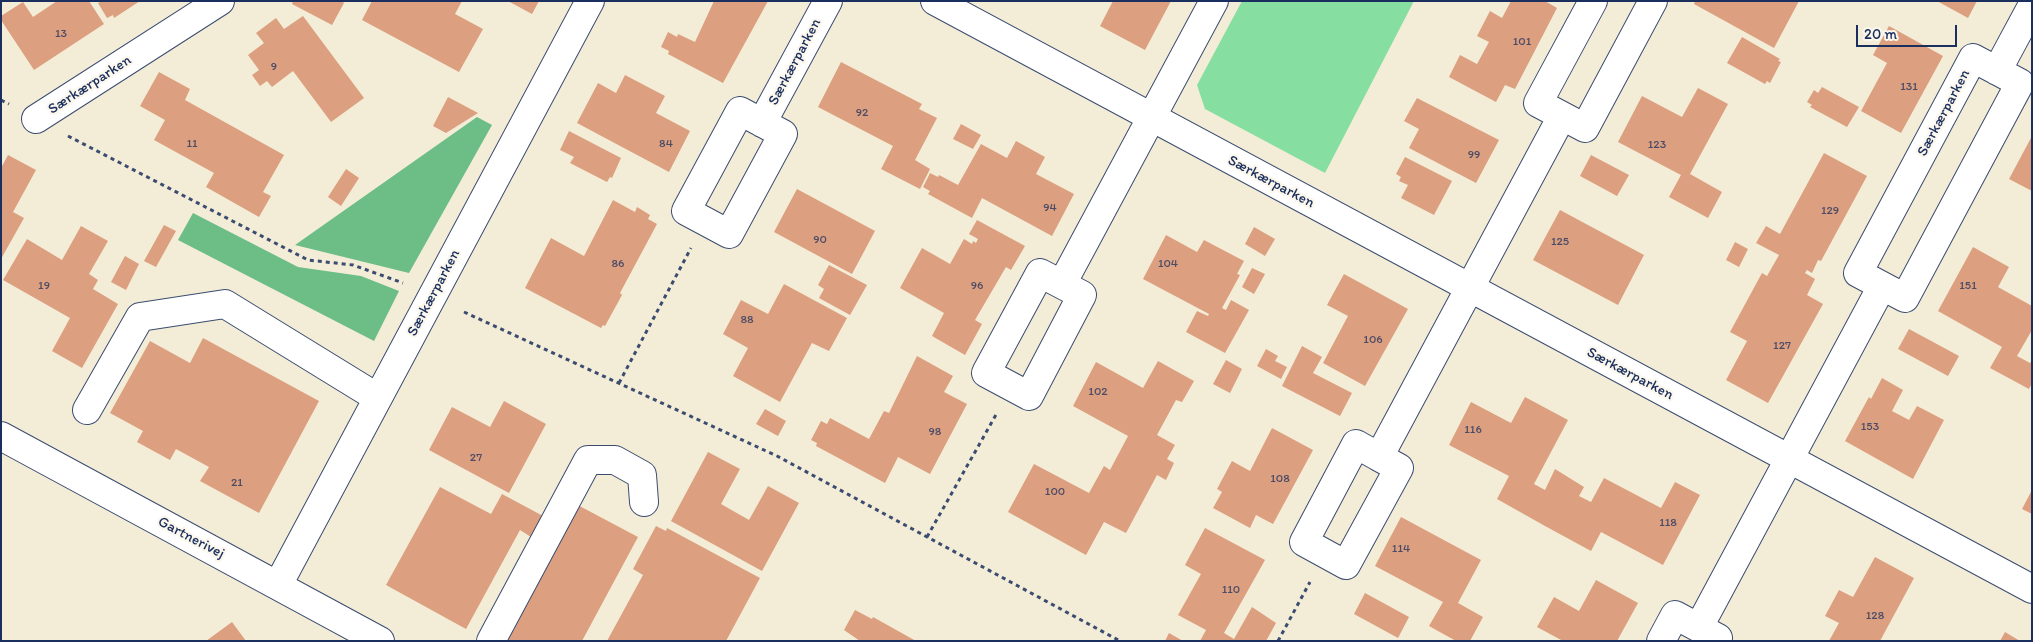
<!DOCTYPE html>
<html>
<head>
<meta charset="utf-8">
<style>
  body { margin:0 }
  #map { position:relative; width:2033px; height:642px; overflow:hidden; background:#f3edd7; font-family:Itim,sans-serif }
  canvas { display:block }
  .frame { position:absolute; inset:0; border:2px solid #1b2f5e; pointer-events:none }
  .scale { position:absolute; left:1856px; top:25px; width:101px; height:22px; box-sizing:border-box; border:2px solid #1b2f5e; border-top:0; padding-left:6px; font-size:15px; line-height:18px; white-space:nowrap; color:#1b2f5e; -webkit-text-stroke:4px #fbf7ec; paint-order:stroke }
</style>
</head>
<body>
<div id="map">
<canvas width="2033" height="642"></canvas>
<div class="frame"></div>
<div class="scale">20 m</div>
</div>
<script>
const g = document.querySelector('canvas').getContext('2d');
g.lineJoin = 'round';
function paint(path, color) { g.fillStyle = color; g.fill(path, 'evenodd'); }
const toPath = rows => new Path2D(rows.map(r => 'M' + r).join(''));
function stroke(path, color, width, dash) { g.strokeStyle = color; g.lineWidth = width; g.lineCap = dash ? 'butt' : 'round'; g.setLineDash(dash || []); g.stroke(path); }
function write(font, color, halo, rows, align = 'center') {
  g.font = font + ' Itim,sans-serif'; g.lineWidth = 4.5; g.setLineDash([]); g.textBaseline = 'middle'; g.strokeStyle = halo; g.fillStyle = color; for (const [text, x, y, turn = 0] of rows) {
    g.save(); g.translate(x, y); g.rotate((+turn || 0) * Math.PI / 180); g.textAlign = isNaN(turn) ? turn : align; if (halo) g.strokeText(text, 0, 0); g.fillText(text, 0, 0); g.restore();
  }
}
paint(toPath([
  [1242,1,1414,1,1325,173,1205,109,1197,85]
]), '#87dea1');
paint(toPath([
  [477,117,492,125,409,273,295,245],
  [193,213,298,267,361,276,399,291,374,341,178,240]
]), '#6dbd87');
paint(toPath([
  [57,1,89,1,104,24,34,70,1,20,1,16,23,2,33,17],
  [102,1,140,1,114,18,113,15,107,18,98,3],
  [293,1,342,1,344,3,332,25,292,4],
  [372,1,462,1,455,14,483,29,459,72,362,20],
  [508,1,539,1,532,14],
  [714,1,768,1,723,83,668,54,669,51,661,47,668,32,677,37,678,34,695,42],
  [1113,1,1171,1,1145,50,1100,26],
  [1511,1,1545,1,1557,8,1515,89,1505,85,1496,102,1449,77,1460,55,1477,64,1489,42,1477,36,1490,11,1502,18],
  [1695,1,1799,1,1774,48,1694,4],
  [1937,1,1977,1,1968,18],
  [303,16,364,98,331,122,293,71,272,87,267,81,260,86,252,75,259,70,248,55,264,43,256,33,276,18,284,29],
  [1889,26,1943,56,1901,133,1861,111,1887,63,1873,55],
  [1742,37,1780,59,1778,61,1781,62,1770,83,1767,81,1765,84,1727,63],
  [841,62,922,104,919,109,937,118,915,160,930,169,920,189,881,169,893,146,818,107],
  [159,72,190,89,185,100,284,155,263,192,271,196,259,217,206,187,214,173,154,140,165,120,140,106],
  [625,75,665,96,656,113,690,131,669,172,577,123,598,83,616,93],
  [1822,87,1859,107,1847,127,1810,107,1812,105,1807,102,1814,90,1818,93],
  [1698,88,1728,104,1690,174,1722,192,1708,218,1669,197,1681,175,1618,142,1642,96,1682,117],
  [448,97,478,113,446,133,433,126],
  [1417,98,1499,140,1476,183,1409,148,1419,129,1404,121],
  [961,124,981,135,973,149,953,139],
  [569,131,621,158,612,178,610,177,607,182,570,163,574,157,560,150],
  [2032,136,2032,191,2009,179],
  [1016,141,1045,157,1036,174,1074,194,1052,236,982,198,972,218,928,194,930,191,923,187,930,173,938,177,939,175,958,185,981,144,1007,158],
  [1824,153,1867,176,1821,261,1818,260,1812,273,1807,270,1805,273,1815,279,1807,295,1823,304,1768,403,1726,380,1747,341,1730,332,1762,273,1767,276,1779,255,1756,243,1766,226,1780,234],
  [8,155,36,170,13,212,24,218,1,259,1,168],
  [1591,155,1629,175,1617,196,1580,176],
  [1405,157,1452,181,1434,215,1401,198,1408,185,1399,181,1401,177,1396,174],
  [346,169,359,178,341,206,328,197],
  [797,189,875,231,852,274,774,232],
  [613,200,635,212,637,207,650,215,648,219,657,224,620,293,622,295,605,326,603,325,601,328,525,288,551,238,584,256],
  [1560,210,1644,255,1618,305,1533,260],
  [977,220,1025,246,1011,270,1006,267,975,320,982,324,965,355,932,336,944,313,900,288,922,248,950,264,964,239,972,244,973,241,976,243,978,239,969,234],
  [164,225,176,231,156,267,144,261],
  [81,226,108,241,89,274,98,280,93,289,118,304,82,368,52,351,70,318,3,280,27,239,62,260],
  [1254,227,1275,239,1265,256,1245,244],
  [1166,235,1197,252,1204,240,1244,261,1237,274,1240,275,1222,308,1226,310,1231,300,1249,310,1225,353,1186,332,1197,311,1208,316,1209,314,1143,279],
  [1735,242,1748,249,1739,267,1726,260],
  [1973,247,2009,267,1998,287,2032,306,2032,330,2017,356,2030,363,2032,360,2032,383,2029,389,1990,368,2002,347,1938,311],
  [125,256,139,264,126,290,111,282],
  [829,265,867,285,850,315,819,298,824,289,818,285],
  [1252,268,1265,274,1254,294,1242,287],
  [1344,274,1408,309,1365,386,1323,363,1348,316,1327,305],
  [784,284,847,318,829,351,812,343,780,402,733,376,748,348,723,334,741,300,768,314],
  [1909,329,1959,356,1948,376,1898,349],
  [203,338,319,401,259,513,200,481,209,467,176,449,170,460,137,442,143,431,110,413,150,341,190,363],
  [1302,346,1322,357,1313,373,1352,393,1340,416,1282,386],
  [1266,349,1278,356,1275,361,1287,367,1281,379,1257,366],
  [917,356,953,376,944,392,967,404,930,474,898,457,885,483,816,446,817,443,811,440,821,421,827,424,830,418,869,439,884,411,889,413],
  [1226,360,1242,369,1230,393,1213,384],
  [1158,361,1194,381,1182,402,1176,400,1157,435,1175,445,1167,459,1174,463,1166,480,1157,475,1126,533,1104,522,1086,555,1008,512,1034,464,1089,493,1104,466,1110,470,1128,436,1073,406,1096,362,1143,388],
  [1882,378,1903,390,1892,411,1909,420,1917,406,1944,420,1913,479,1845,441,1869,397,1871,399],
  [1525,397,1568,420,1534,484,1545,490,1555,469,1584,487,1579,496,1591,502,1604,478,1661,508,1675,482,1700,495,1663,565,1601,532,1591,551,1545,526,1497,499,1509,476,1449,445,1471,402,1511,423],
  [504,401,546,424,509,493,429,450,452,407,490,427],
  [765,409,786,421,778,436,756,424],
  [1272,428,1313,450,1273,524,1256,515,1250,528,1213,508,1222,492,1217,489,1232,461,1250,471],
  [708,452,740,469,721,504,749,520,768,486,799,503,762,571,671,521],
  [440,487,491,514,502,494,543,516,531,537,520,530,466,629,386,585],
  [2032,490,2032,514,2022,509],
  [572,502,638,537,582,641,497,641],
  [1401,517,1481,560,1458,603,1483,617,1470,641,1456,641,1429,626,1443,602,1375,566],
  [656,526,666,531,667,528,760,578,726,641,607,641,643,575,633,569],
  [1205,528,1265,560,1224,633,1234,639,1252,607,1276,623,1266,641,1200,641,1206,630,1178,615,1201,574,1185,565],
  [1875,557,1914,578,1880,641,1829,641,1839,623,1825,616,1839,590,1853,597],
  [1596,580,1638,603,1617,641,1563,641,1537,627,1554,597,1579,611],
  [1365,593,1409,617,1398,638,1354,614],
  [855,610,872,619,873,617,916,641,860,641,844,630],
  [232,622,246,641,206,641],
  [2005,632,2020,641,2000,641],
  [1169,633,1183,641,1165,641]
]), '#dc9f7f');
const minor = toPath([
  [935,1,2032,589],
  [1593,1,1538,103,1585,128,1653,1],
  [1973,58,2020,83,1905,298,1858,273,1973,58],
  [1997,71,2032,6],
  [740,111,783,134,729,234,686,211,740,111],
  [36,119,220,1],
  [762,123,828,1],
  [1040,273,1082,295,1029,396,986,373,1040,273],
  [1062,284,1214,1],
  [87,410,140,317,225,304,378,398],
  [1,436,380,641],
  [1379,457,1399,468,1346,565,1304,542,1356,444,1379,457,1562,116],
  [278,585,590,1],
  [1699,627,1882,286],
  [491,641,588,460,615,460,642,475,644,502],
  [1661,641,1675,615,1718,638,1716,641]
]);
stroke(minor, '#3b4c70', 30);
stroke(toPath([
  [1,100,9,104],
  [68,136,308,260,353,265,403,283],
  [464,312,777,456,1120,641],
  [619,383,691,248],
  [927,537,997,413],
  [1278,641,1310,582]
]), '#3b4c70', 3, [4, 4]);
stroke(minor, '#fff', 28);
write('12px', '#4b4b66', null, [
  ["13",61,34],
  ["101",1522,42],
  ["9",274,67],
  ["131",1909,87],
  ["92",862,113],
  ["11",192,144],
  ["84",666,144],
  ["123",1657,145],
  ["99",1474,155],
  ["94",1050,208],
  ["129",1830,211],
  ["90",820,240],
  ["125",1560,242],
  ["86",618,264],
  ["104",1168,264],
  ["19",44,286],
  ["96",977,286],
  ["151",1968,286],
  ["88",747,320],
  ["106",1373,340],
  ["127",1782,346],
  ["102",1098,392],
  ["153",1870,427],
  ["116",1473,430],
  ["98",935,432],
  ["27",476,458],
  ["108",1280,479],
  ["21",237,483],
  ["100",1055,492],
  ["118",1668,523],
  ["114",1401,549],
  ["110",1231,590],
  ["128",1875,616]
]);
write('15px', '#1b2f5e', '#fbf7ec', [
  ["Særkærparken",795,62,-62],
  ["Særkærparken",90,85,-33],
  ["Særkærparken",1944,113,-62],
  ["Særkærparken",1271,182,28],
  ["Særkærparken",434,293,-62],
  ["Særkærparken",1630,374,28],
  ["Gartnerivej",191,538,28]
]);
</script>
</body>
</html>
